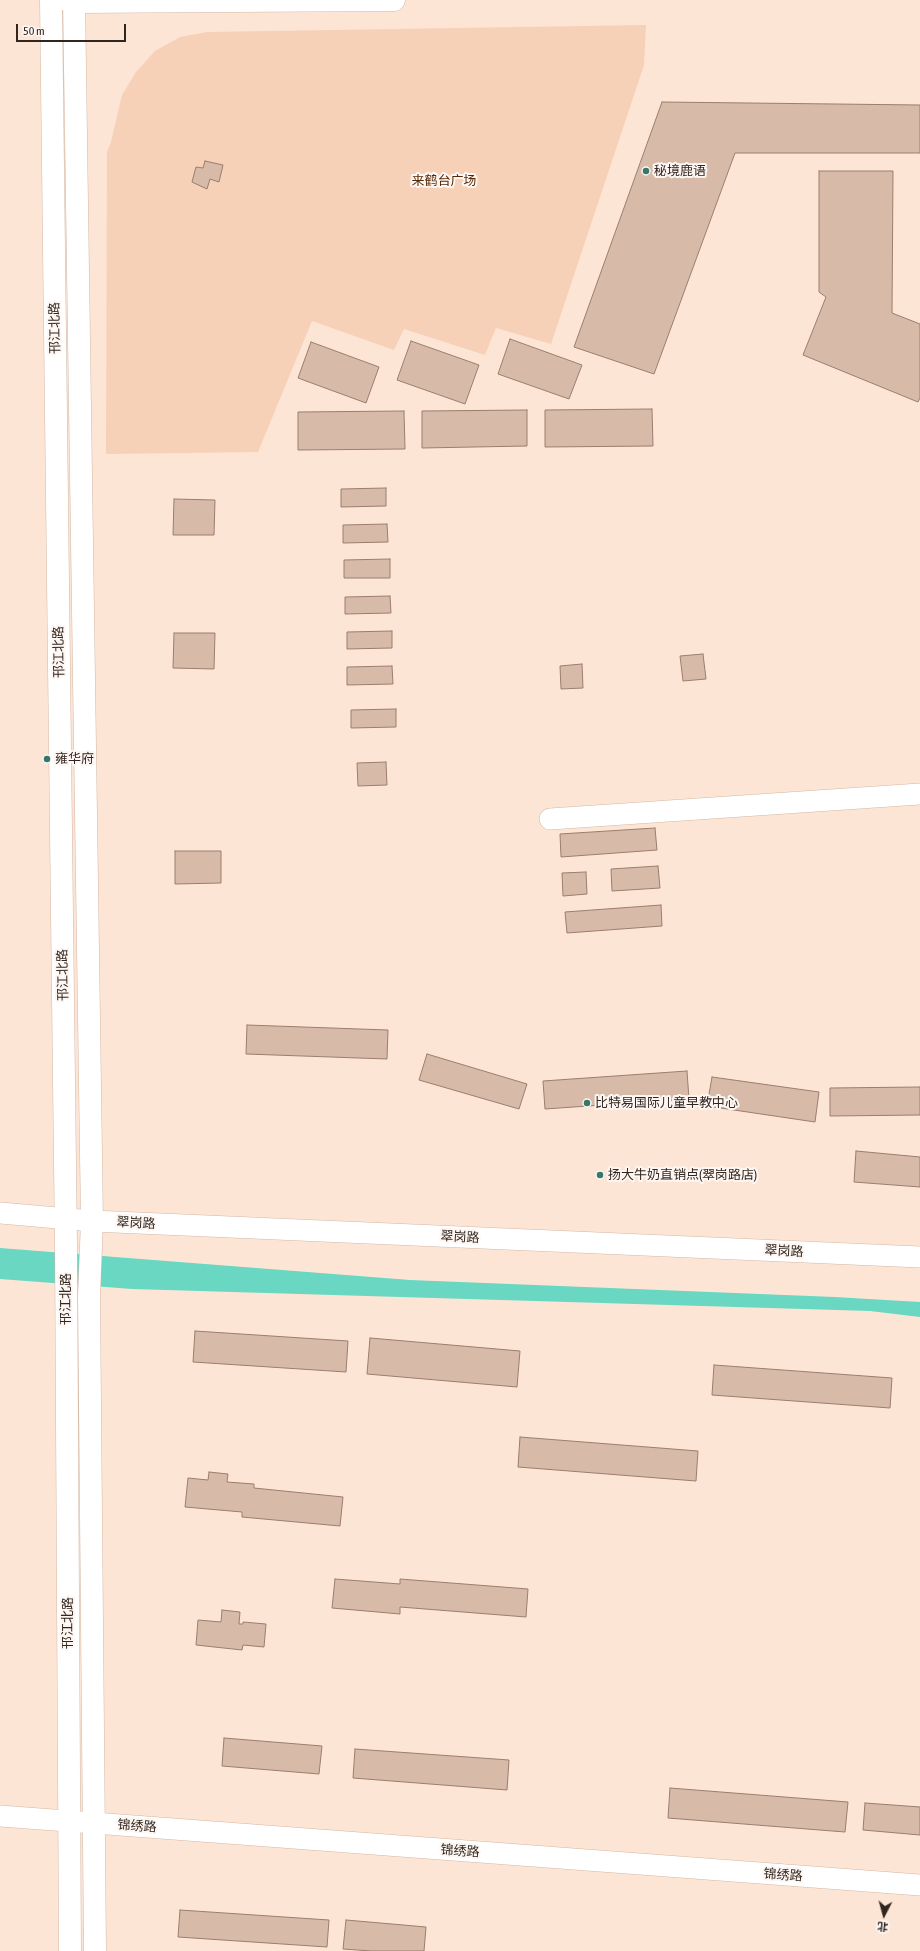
<!DOCTYPE html>
<html>
<head>
<meta charset="utf-8">
<style>
  body { margin:0 }
  #map { position:relative; width:920px; height:1951px; overflow:hidden; background:#fde5d6; font-family:"Asap Condensed","Noto Sans SC",sans-serif }
  canvas { display:block }
  .north { position:absolute; left:864px; top:1895px; width:40px; height:40px; -webkit-text-stroke:3px #fdf6f2; paint-order:stroke; rotate:186deg; font-size:11px; font-weight:700; line-height:16px; text-align:center; color:#31261f }
  .north::after { content:''; display:block; margin:auto; width:14px; height:18px; background:#31261f; clip-path:polygon(50% 0,100% 100%,50% 72%,0 100%) }
  .scale { position:absolute; left:16px; top:24px; width:110px; height:18px; box-sizing:border-box; border:2px solid #31261f; border-top:0; padding-left:5px; font-size:12px; line-height:14px; white-space:nowrap; color:#31261f; -webkit-text-stroke:3px #fdf6f2; paint-order:stroke }
</style>
</head>
<body>
<div id="map">
<canvas width="920" height="1951"></canvas>
<div class="north">北</div>
<div class="scale">50 m</div>
</div>
<script>
const g = document.querySelector('canvas').getContext('2d');
g.lineJoin = 'round';
function paint(path, color) { g.fillStyle = color; g.fill(path, 'evenodd'); }
const toPath = rows => new Path2D(rows.map(r => 'M' + r).join(''));
function stroke(path, color, width, dash) { g.strokeStyle = color; g.lineWidth = width; g.lineCap = dash ? 'butt' : 'round'; g.setLineDash(dash || []); g.stroke(path); }
function write(font, color, halo, rows, align = 'center') {
  g.font = font + ' "Asap Condensed","Noto Sans SC",sans-serif'; g.lineWidth = 4; g.setLineDash([]); g.textBaseline = 'middle'; g.strokeStyle = halo; g.fillStyle = color; for (const [text, x, y, turn = 0] of rows) {
    g.save(); g.translate(x, y); g.rotate((+turn || 0) * Math.PI / 180); g.textAlign = isNaN(turn) ? turn : align; if (halo) g.strokeText(text, 0, 0); g.fillText(text, 0, 0); g.restore();
  }
}
paint(toPath([
  [646,25,644,65,551,344,496,328,485,355,404,329,394,350,312,321,258,452,106,454,107,152,111,142,122,95,136,72,155,51,180,37,207,32]
]), '#f6d0b7');
paint(toPath([
  [0,1248,410,1280,835,1297,920,1302,920,1317,870,1311,132,1289,0,1279]
]), '#69d7c1');
const building = toPath([
  [662,102,920,105,920,153,735,153,654,374,574,347,662,102],
  [205,161,223,165,219,182,210,179,207,189,192,182,196,167,203,168,205,161],
  [819,171,893,171,892,313,920,324,920,398,918,402,803,355,826,297,819,292,819,171],
  [510,339,582,365,569,399,498,374,510,339],
  [411,341,479,365,465,404,397,380,411,341],
  [311,342,379,367,366,403,298,378,311,342],
  [652,409,653,446,545,447,545,410,652,409],
  [527,410,527,446,422,448,422,411,527,410],
  [404,411,405,449,298,450,298,412,404,411],
  [386,488,386,506,341,507,341,489,386,488],
  [174,499,215,500,214,535,173,535,174,499],
  [387,524,388,542,343,543,343,525,387,524],
  [390,559,390,578,344,578,344,560,390,559],
  [390,596,391,613,345,614,345,597,390,596],
  [392,631,392,648,347,649,347,632,392,631],
  [174,633,215,633,214,669,173,668,174,633],
  [703,654,706,679,683,681,680,656,703,654],
  [582,664,583,688,561,689,560,666,582,664],
  [392,666,393,684,347,685,347,667,392,666],
  [396,709,396,727,351,728,351,710,396,709],
  [386,762,387,785,358,786,357,763,386,762],
  [655,828,657,850,561,857,560,834,655,828],
  [175,851,221,851,221,883,175,884,175,851],
  [658,866,660,888,612,891,611,869,658,866],
  [586,872,587,894,563,896,562,873,586,872],
  [661,905,662,926,567,933,565,912,661,905],
  [247,1025,388,1030,387,1059,246,1054,247,1025],
  [427,1054,527,1084,519,1109,419,1080,427,1054],
  [687,1071,689,1099,545,1109,543,1081,687,1071],
  [712,1077,819,1092,815,1122,707,1106,712,1077],
  [920,1087,920,1115,830,1116,830,1088,920,1087],
  [856,1151,920,1157,920,1187,854,1182,856,1151],
  [195,1331,348,1341,346,1372,193,1362,195,1331],
  [370,1338,520,1351,517,1387,367,1374,370,1338],
  [714,1365,892,1378,890,1408,712,1395,714,1365],
  [520,1437,698,1451,696,1481,518,1467,520,1437],
  [209,1472,228,1474,227,1482,254,1484,254,1488,343,1497,340,1526,242,1517,242,1512,185,1507,188,1478,208,1480,209,1472],
  [335,1579,400,1584,400,1579,528,1589,526,1617,400,1607,400,1614,332,1608,335,1579],
  [222,1610,240,1612,239,1624,243,1624,243,1622,266,1624,264,1647,243,1645,242,1650,196,1645,198,1620,221,1622,222,1610],
  [224,1738,322,1746,319,1774,222,1766,224,1738],
  [355,1749,509,1760,507,1790,353,1778,355,1749],
  [670,1788,848,1802,845,1832,668,1818,670,1788],
  [865,1803,920,1807,920,1835,863,1830,865,1803],
  [180,1910,329,1920,327,1947,178,1937,180,1910],
  [346,1920,426,1927,424,1951,372,1951,343,1949,346,1920]
]);
paint(building, '#d8baa8');
stroke(building, '#9a7e6d', 1);
const minor = toPath([
  [550,819,920,794],
  [0,1213,92,1221,920,1257],
  [0,1816,920,1885]
]);
const major = toPath([
  [51,0,66,1246,70,1951],
  [67,0,74,2,394,0],
  [74,0,92,1221,89,1296,95,1951]
]);
stroke(minor, '#d4b7a4', 22);
stroke(major, '#d4b7a4', 23);
stroke(minor, '#fff', 21);
stroke(major, '#fff', 22);
for (const [x, y, r, color] of [
  [646,171,4,"#34786b"],
  [47,759,4,"#34786b"],
  [587,1103,4,"#34786b"],
  [600,1175,4,"#34786b"]
]) { const dot = new Path2D(); dot.arc(x, y, r, 0, 2 * Math.PI); g.fillStyle = color; g.fill(dot); stroke(dot, '#fdf6f2', 1.5); }
write('13px', '#31261f', '#fdf6f2', [
  ["秘境鹿语",654,171],
  ["雍华府",55,759],
  ["比特易国际儿童早教中心",595,1103],
  ["扬大牛奶直销点(翠岗路店)",608,1175]
], 'left');
write('13px', '#572903', '#fdf6f2', [
  ["来鹤台广场",444,181]
]);
write('13px', '#31261f', '#fdf6f2', [
  ["邗江北路",55,328,-91],
  ["邗江北路",59,652,-91],
  ["邗江北路",63,975,-91],
  ["翠岗路",136,1223,3],
  ["翠岗路",460,1237,3],
  ["翠岗路",784,1251,3],
  ["邗江北路",66,1299,-90],
  ["邗江北路",68,1623,-90],
  ["锦绣路",137,1826,4],
  ["锦绣路",460,1851,4],
  ["锦绣路",783,1875,4]
]);
</script>
</body>
</html>
